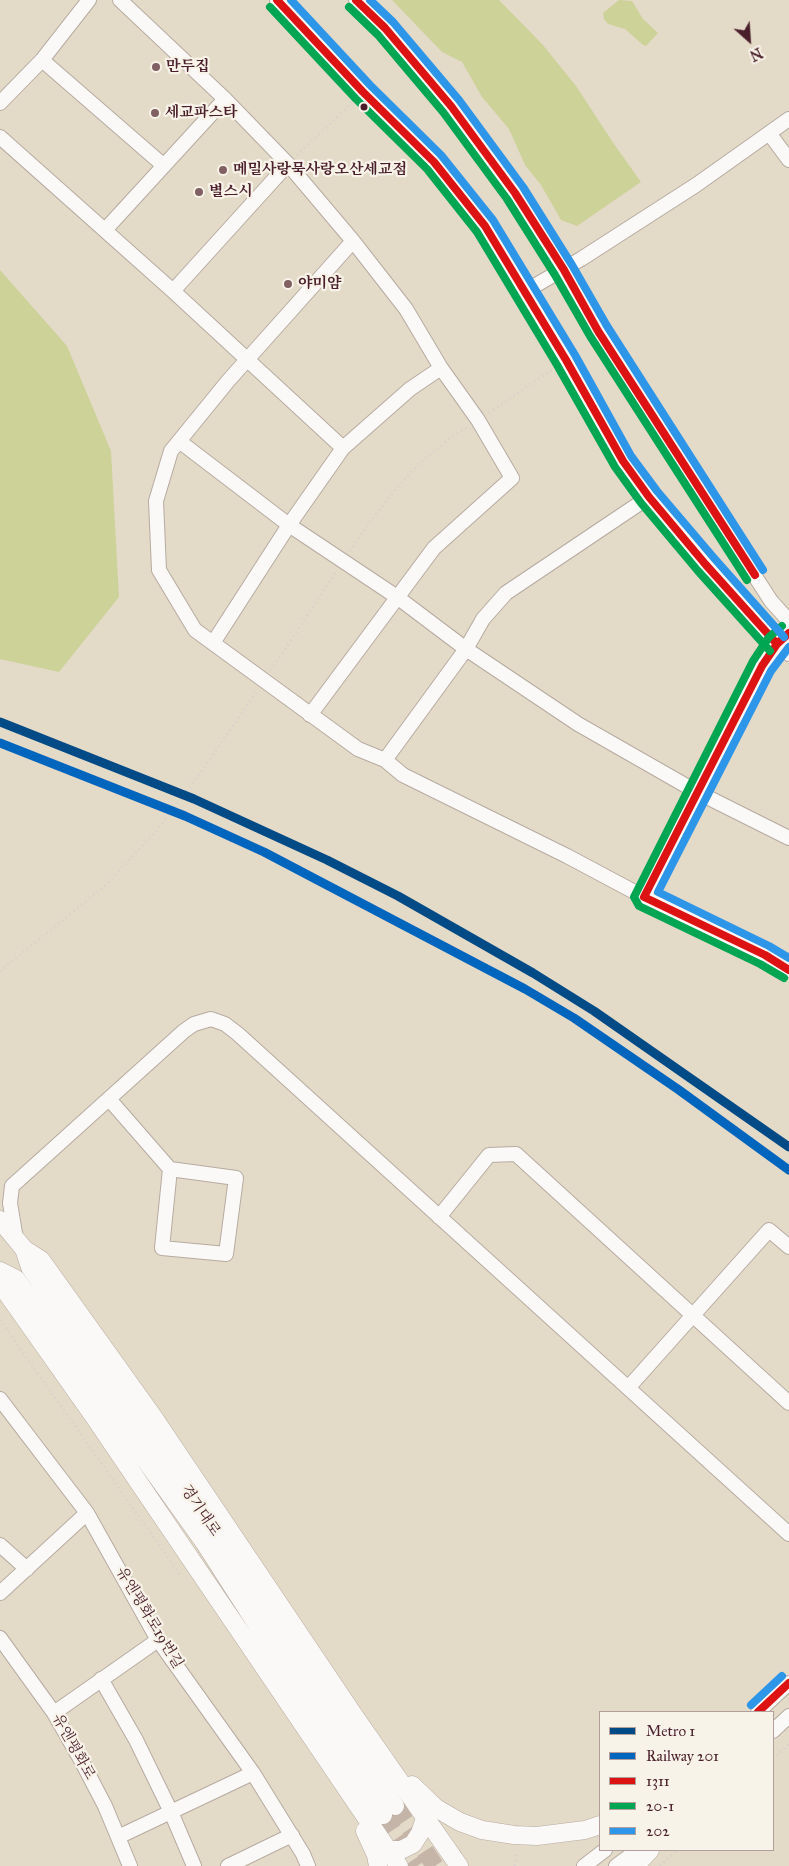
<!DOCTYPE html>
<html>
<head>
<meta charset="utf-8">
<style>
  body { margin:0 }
  #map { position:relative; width:789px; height:1866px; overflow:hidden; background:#e4dac8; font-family:"IM FELL Great Primer",serif }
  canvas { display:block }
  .legend { position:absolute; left:599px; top:1711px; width:175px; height:140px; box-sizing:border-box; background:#f7f3e8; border:1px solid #b29e9c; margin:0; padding:6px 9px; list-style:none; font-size:15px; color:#4a1f2b }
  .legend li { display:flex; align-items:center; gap:10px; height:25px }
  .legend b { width:25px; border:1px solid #b29e9c }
  .north { position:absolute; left:724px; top:15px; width:50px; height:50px; -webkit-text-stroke:4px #f7f3e8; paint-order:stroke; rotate:154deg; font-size:14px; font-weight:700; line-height:20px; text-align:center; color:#4a1f2b }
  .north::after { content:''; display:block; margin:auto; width:18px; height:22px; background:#4a1f2b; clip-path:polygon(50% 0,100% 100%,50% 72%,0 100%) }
</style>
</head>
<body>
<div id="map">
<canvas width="789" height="1866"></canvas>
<ul class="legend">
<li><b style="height:6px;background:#004a85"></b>Metro 1</li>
<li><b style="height:6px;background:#0065bd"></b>Railway 201</li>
<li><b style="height:6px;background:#dd1313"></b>1311</li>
<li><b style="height:6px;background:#00a651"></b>20-1</li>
<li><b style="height:6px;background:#2e96e8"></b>202</li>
</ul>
<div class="north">N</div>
</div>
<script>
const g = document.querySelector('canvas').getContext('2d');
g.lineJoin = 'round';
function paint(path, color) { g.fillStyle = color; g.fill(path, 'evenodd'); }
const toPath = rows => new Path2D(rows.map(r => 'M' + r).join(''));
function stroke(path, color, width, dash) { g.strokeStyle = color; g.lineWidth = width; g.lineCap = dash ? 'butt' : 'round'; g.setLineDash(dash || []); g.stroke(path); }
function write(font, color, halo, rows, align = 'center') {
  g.font = font + ' "IM FELL Great Primer","Noto Serif KR",serif'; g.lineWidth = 4.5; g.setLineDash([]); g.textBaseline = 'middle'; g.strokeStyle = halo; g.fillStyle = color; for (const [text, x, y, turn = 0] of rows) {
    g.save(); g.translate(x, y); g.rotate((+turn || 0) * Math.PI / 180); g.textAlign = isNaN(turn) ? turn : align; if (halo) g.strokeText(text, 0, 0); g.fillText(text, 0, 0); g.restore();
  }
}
paint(toPath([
  [392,0,499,0,543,45,576,86,614,144,641,182,577,226,561,220,541,185,525,165,509,129,482,97,462,62,442,52],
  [619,0,632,1,643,19,658,33,646,46,643,45,625,29,608,24,604,19,603,13],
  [0,270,67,346,111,451,119,597,59,672,0,659]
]), '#ccd298');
stroke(toPath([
  [395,1806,435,1866],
  [383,1815,417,1866]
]), '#c5b5a9', 18, [18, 9]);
const minor = toPath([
  [120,0,225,99,288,164,353,241,406,309,441,368,478,420,512,478,434,548,310,715],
  [277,0,363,92,434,162,485,226,566,360,623,461,649,497,706,565,777,644,789,654],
  [356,0,385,28,451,106,515,193,564,270,598,331,644,404,771,601,789,621],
  [42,60,163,165],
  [0,103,42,60,89,0],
  [769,133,789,160],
  [0,137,173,291,343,448],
  [105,230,225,99],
  [353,241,228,381,171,451,156,501,159,570,195,630,358,749,385,760],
  [173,291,288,164],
  [524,292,581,259,696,185,789,119],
  [179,441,289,525,397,597,466,649,578,724,697,792,789,838],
  [789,633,777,644,762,666,644,897,765,955,789,970],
  [213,643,289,525,343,448,410,389,441,368],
  [644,897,567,856,403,775,385,760,466,649,483,619,506,593,649,497],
  [109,1099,170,1169,236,1178,226,1254,162,1248,170,1169],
  [439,1217,489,1155,516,1154,789,1403],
  [16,1239,10,1203,12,1186,184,1031,194,1024,211,1019,225,1024,238,1034,789,1534],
  [628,1388,769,1230,789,1247],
  [0,1399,87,1513,158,1640,253,1773,303,1854,308,1866],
  [0,1545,27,1569],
  [0,1593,87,1513],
  [0,1638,54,1713,82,1762,105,1806,130,1866],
  [101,1679,136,1740,171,1812,194,1866],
  [758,1712,789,1683],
  [54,1713,158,1640],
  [773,1731,789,1716],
  [118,1837,253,1773],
  [228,1866,292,1835],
  [584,1866,605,1850],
  [616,1866,638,1850]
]);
const major = toPath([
  [0,1220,24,1249,30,1267,217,1536,282,1639,395,1806],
  [24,1249,41,1260,154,1418,355,1717,459,1866],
  [0,1271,16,1279,204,1542,320,1723,383,1815],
  [0,1278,4,1289,95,1418,399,1866],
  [412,1785,436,1808,460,1822,482,1830,514,1835,537,1836,585,1830,600,1825],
  [365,1831,376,1855,378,1866],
  [388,1850,401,1850,413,1844,420,1833,425,1818],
  [635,1866,650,1850]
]);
stroke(minor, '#b6aba1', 16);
stroke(major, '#b6aba1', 19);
stroke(toPath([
  [297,155,355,100],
  [489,413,556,367],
  [350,551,370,522,399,485,420,463,454,435,467,427],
  [271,670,336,572],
  [0,971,106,885,156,831,201,772,257,691],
  [0,1320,181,1576],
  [773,1759,789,1744],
  [515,1866,517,1851],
  [660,1866,677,1850]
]), '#d5d0cc', 2.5, [1, 4]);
stroke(minor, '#fbf9f7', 14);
stroke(major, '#fbf9f7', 18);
stroke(toPath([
  [277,0,363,92,434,162,485,226,566,360,623,461,649,497,706,565,777,644],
  [356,0,385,28,451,106,515,193,564,270,598,331,755,575],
  [789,633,777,644,762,666,644,897,765,955,789,970],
  [758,1712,789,1683]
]), '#dd1313', 8);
stroke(toPath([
  [270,7,356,99,427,169,477,232,557,365,615,467,641,503,698,571,770,651],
  [349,7,378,35,443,112,507,199,555,275,590,336,747,580],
  [782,626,769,637,753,661,634,897,639,906,760,964,784,978]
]), '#00a651', 8);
stroke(toPath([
  [291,0,370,85,441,155,493,220,575,355,631,456,657,491,714,558,784,637],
  [370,0,393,22,459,100,523,187,572,265,607,326,763,570],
  [789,647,771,671,658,892,769,946,789,958],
  [751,1705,782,1676]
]), '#2e96e8', 8);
stroke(toPath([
  [0,743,185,816,264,852,525,989,574,1018,679,1090,789,1170]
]), '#0065bd', 9);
stroke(toPath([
  [0,722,194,799,327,860,398,896,533,973,594,1011,789,1147]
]), '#004a85', 9);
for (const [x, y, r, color] of [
  [156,67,5,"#806062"],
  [364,107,4.5,"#4a1f2b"],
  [155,113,5,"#806062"],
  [223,170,5,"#806062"],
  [199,192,5,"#806062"],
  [288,284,5,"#806062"]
]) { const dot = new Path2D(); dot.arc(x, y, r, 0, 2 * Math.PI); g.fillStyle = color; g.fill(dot); stroke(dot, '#f7f3e8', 2); }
write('bold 15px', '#4a1f2b', '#f7f3e8', [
  ["만두집",166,67],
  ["세교파스타",165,113],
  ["메밀사랑묵사랑오산세교점",233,170],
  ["별스시",209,192],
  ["야미얌",298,284]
], 'left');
write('15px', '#4a1f2b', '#f7f3e8', [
  ["경기대로",200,1511,56],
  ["유엔평화로19번길",149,1618,59],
  ["유엔평화로",73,1747,61]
]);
</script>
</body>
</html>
